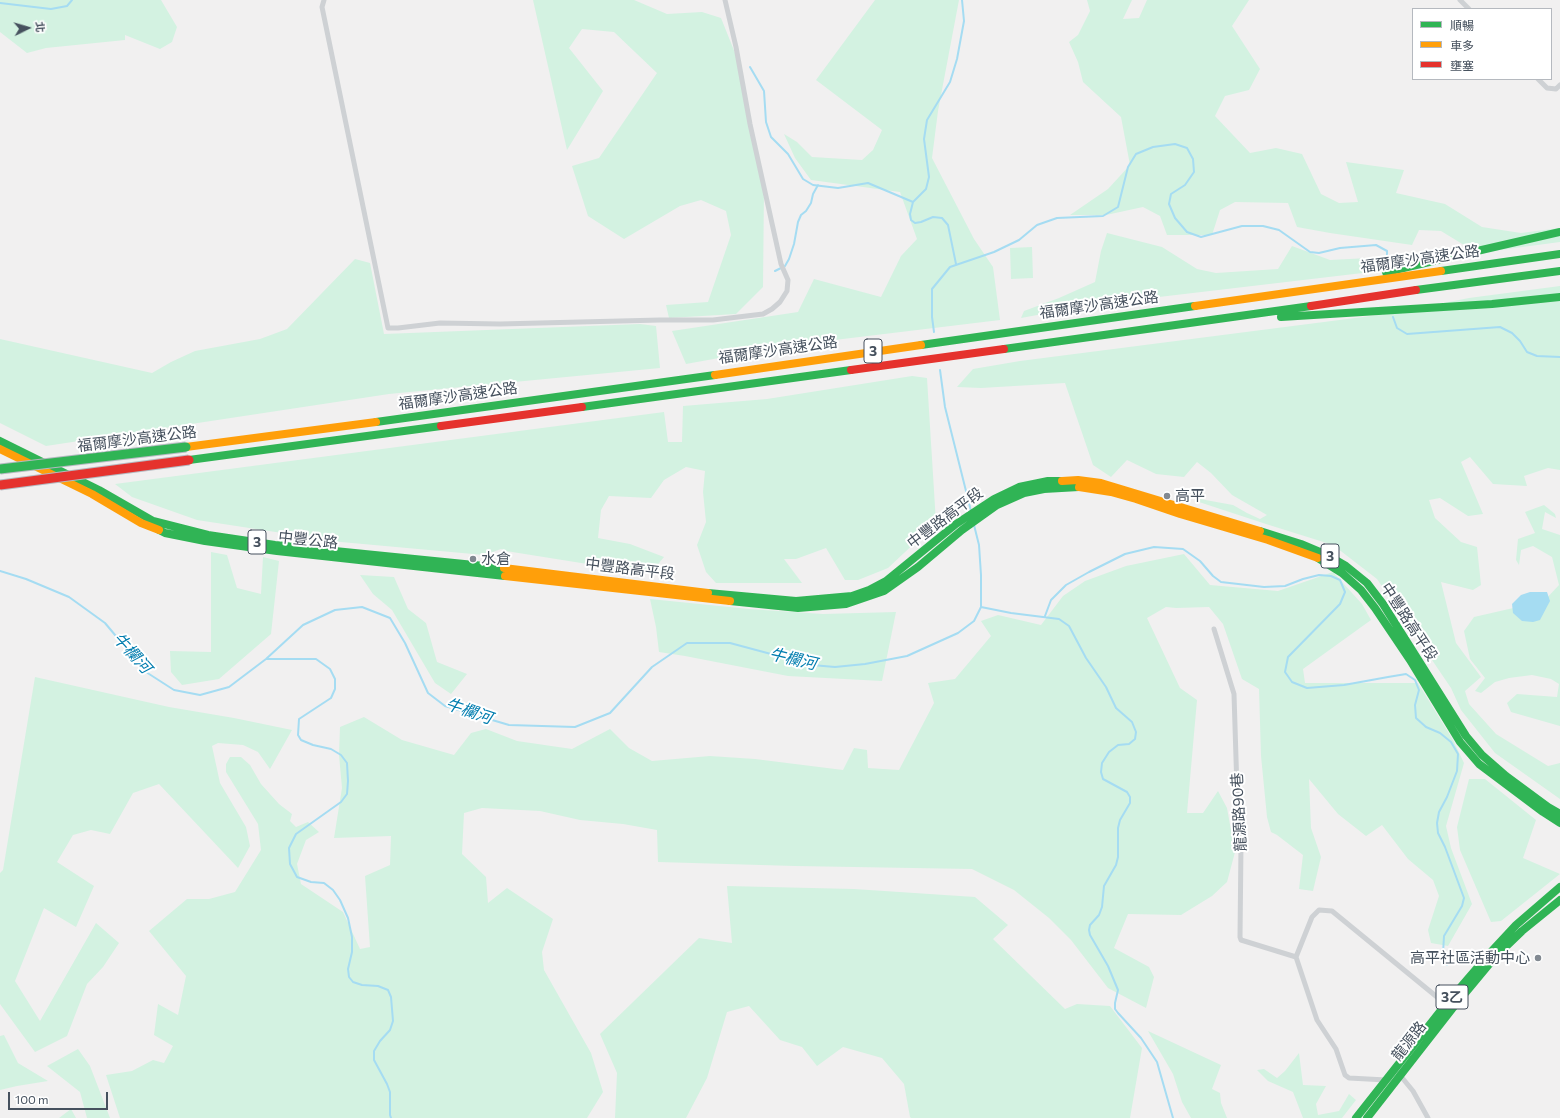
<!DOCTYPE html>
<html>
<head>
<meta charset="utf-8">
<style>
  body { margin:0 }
  #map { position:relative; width:1560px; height:1118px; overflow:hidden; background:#f1f0f0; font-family:Commissioner,"Noto Sans TC",sans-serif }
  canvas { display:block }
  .legend { position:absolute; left:1412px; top:8px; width:140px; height:72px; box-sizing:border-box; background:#fff; border:1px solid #b5b9bf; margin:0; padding:5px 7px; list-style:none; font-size:12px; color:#46515e }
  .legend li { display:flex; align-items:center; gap:8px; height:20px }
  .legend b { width:20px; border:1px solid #b5b9bf }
  .north { position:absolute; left:8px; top:8px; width:40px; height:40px; -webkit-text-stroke:3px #fff; paint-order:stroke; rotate:85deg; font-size:11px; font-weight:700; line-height:16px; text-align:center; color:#46515e }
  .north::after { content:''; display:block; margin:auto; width:14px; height:18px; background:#46515e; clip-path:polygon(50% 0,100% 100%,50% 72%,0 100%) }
  .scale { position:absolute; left:8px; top:1092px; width:100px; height:18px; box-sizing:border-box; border:2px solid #46515e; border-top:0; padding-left:5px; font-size:12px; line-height:14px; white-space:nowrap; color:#46515e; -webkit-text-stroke:3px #fff; paint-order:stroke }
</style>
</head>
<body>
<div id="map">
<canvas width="1560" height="1118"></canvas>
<ul class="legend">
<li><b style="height:5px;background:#30b455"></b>順暢</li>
<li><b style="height:5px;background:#ff9f0a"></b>車多</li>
<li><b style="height:5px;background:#e5322d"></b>壅塞</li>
</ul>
<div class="north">北</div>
<div class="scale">100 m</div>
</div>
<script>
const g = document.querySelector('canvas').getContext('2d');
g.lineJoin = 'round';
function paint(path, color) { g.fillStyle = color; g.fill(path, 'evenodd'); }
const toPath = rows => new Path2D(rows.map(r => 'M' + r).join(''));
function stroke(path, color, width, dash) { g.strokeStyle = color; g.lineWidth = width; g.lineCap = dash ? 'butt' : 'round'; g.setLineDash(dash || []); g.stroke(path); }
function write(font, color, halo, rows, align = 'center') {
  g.font = font + ' Commissioner,"Noto Sans TC",sans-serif'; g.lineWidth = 4; g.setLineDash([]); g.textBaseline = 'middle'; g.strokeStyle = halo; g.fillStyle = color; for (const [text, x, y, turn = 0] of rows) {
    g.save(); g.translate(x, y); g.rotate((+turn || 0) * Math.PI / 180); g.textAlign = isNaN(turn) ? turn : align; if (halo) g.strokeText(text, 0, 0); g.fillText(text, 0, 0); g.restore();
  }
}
paint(toPath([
  [0,0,161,0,177,27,172,42,160,49,125,35,125,40,46,48,27,53,0,32],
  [533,0,634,0,667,14,702,12,721,18,737,58,764,189,763,287,736,314,669,318,666,305,708,302,731,235,726,211,701,200,680,206,624,239,588,216,572,166,599,158,657,73,614,32,582,29,569,48,603,91,567,150],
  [875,0,959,0,938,111,932,158,974,239,993,267,1000,320,785,346,686,364,672,331,798,312,814,279,881,297,901,256,917,239,900,192,811,180,795,158,784,134,797,142,812,157,862,160,873,150,882,130,816,80],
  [1087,0,1132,0,1123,19,1139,18,1147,0,1249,0,1232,26,1260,69,1249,90,1225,96,1215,116,1250,153,1276,148,1302,154,1321,194,1339,203,1358,202,1346,162,1404,170,1396,193,1445,204,1482,227,1521,233,1560,228,1560,242,1477,253,1441,231,1419,230,1412,245,1330,233,1297,227,1288,203,1235,202,1220,210,1212,235,1167,235,1160,216,1143,207,1106,215,1070,215,1108,189,1130,165,1121,117,1083,82,1078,62,1069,42,1078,35,1090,11],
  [1107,233,1162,247,1197,269,1216,273,1278,269,1292,246,1330,260,1426,255,1452,257,1405,268,1091,305,1021,318,1024,311,1059,298,1095,282,1101,251],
  [1032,247,1033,278,1011,279,1010,248],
  [355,259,370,263,384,334,640,324,656,326,660,368,389,394,46,446,0,423,0,339,152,373,171,362,195,351,260,339,287,329],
  [1560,286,1560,470,1548,468,1524,476,1527,486,1493,484,1470,457,1461,462,1483,514,1468,516,1440,498,1429,500,1435,518,1461,542,1477,547,1481,585,1473,590,1441,582,1456,643,1481,677,1465,691,1469,704,1496,734,1548,766,1560,763,1560,799,1495,753,1461,710,1451,688,1377,579,1333,545,1266,524,1199,502,1200,499,1233,505,1247,513,1260,519,1267,515,1232,495,1211,473,1197,462,1184,477,1156,474,1127,460,1111,477,1093,465,1065,383,981,388,957,387,973,369,1020,361,1394,313,1469,298],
  [912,376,927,378,936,523,888,568,858,580,845,580,826,548,796,559,784,559,802,583,716,583,706,572,697,545,706,522,703,492,705,471,686,467,664,480,651,498,609,496,601,510,598,538,630,544,664,557,650,574,506,551,501,549,484,555,341,542,197,520,132,497,115,484,664,412,668,442,682,442,683,406,767,399],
  [1544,505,1555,514,1556,518,1545,512,1542,529,1560,535,1560,726,1511,712,1507,703,1517,694,1557,697,1559,684,1551,679,1532,675,1509,678,1495,682,1481,693,1475,691,1485,678,1470,659,1464,631,1474,617,1544,601,1559,585,1552,557,1533,546,1521,550,1519,565,1516,560,1518,539,1535,533,1525,512],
  [211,552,227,555,237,588,261,594,263,557,279,561,271,634,219,679,182,685,171,672,170,651,211,652],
  [1184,554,1210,585,1278,591,1333,572,1362,604,1371,620,1303,669,1305,683,1418,683,1453,740,1464,763,1446,826,1451,848,1472,904,1448,946,1431,943,1428,930,1439,896,1433,880,1408,859,1382,825,1366,836,1338,814,1309,779,1311,828,1321,857,1313,891,1299,889,1303,855,1277,835,1271,832,1267,817,1261,756,1259,689,1242,679,1223,624,1209,607,1176,608,1166,607,1147,618,1180,688,1197,700,1187,813,1203,813,1218,791,1227,808,1235,852,1227,882,1212,896,1181,915,1128,914,1114,948,1149,967,1154,977,1146,1008,1108,988,1071,940,1049,918,1014,890,972,869,795,866,658,862,657,830,623,824,580,820,540,811,482,808,464,813,462,854,486,877,488,903,507,888,553,919,542,952,544,970,591,1053,603,1092,587,1118,120,1118,106,1075,132,1071,153,1060,164,1063,173,1046,154,1035,158,1004,178,1015,186,976,149,931,187,899,209,899,235,892,261,850,258,824,226,772,226,764,230,757,241,757,250,765,261,784,279,804,292,814,290,821,296,827,308,822,319,832,306,840,297,864,301,884,343,912,360,949,370,947,365,876,390,865,391,836,334,838,342,788,339,755,340,727,364,717,402,740,454,755,471,733,486,729,517,741,572,749,610,729,629,748,652,761,710,756,755,759,843,770,854,748,867,750,868,768,899,770,934,703,928,683,955,679,991,636,981,621,998,615,1041,625,1063,596,1085,581,1126,566],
  [360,575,394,577,408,609,426,623,437,662,467,674,451,694,435,683,392,610,373,594],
  [650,599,749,609,823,614,896,612,882,681,788,676,685,656,659,652,656,627],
  [35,677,169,707,234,718,292,730,270,769,258,752,243,745,218,743,212,746,220,783,246,827,250,846,238,868,159,784,133,793,110,834,91,830,73,835,57,862,94,886,76,927,44,908,15,981,40,1021,96,923,119,943,103,967,87,984,67,1036,35,1052,0,1004,0,873,3,870],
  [1469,779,1485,779,1536,820,1523,858,1560,874,1501,921,1491,922,1460,850,1457,827],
  [727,886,854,889,975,897,1008,925,993,939,1065,1009,1077,1004,1110,1006,1142,1048,1130,1118,911,1118,910,1117,904,1084,882,1058,843,1047,817,1066,802,1047,780,1040,749,1006,727,1012,707,1078,686,1118,615,1118,617,1073,600,1034,699,938,732,943],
  [1148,1031,1221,1065,1212,1089,1220,1093,1221,1103,1227,1118,1191,1118,1182,1102,1173,1074],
  [4,1035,18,1063,48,1081,17,1086,0,1090,0,1036],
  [78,1049,90,1066,110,1118,87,1118,80,1092,47,1066],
  [1299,1053,1303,1085,1326,1086,1316,1104,1318,1115,1339,1111,1349,1094,1356,1100,1342,1118,1303,1118,1293,1092,1268,1081,1257,1070,1264,1069,1277,1078,1285,1071],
  [71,1109,76,1118,59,1118]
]), '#d3f2e1');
paint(toPath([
  [1530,592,1547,592,1550,601,1540,620,1533,622,1522,621,1513,613,1512,604,1521,595]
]), '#a5dcf2');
stroke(toPath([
  [0,3,51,9,67,6,72,0],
  [750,67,764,91,766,122,771,137,788,154,803,179,813,185,838,188,868,183,913,202],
  [956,264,948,225,942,218,933,217,921,222,915,223,911,220,910,214,913,202,926,189,929,177,924,139,927,120,950,82,957,59,964,21,962,0],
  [775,271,785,266,789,259,794,244,798,222,801,215,806,211,811,203,813,194,818,185],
  [1393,317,1397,328,1407,334,1500,327,1512,333,1520,341,1527,352,1537,356,1560,357],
  [934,332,932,317,932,289,950,267,994,252,1019,240,1037,225,1057,218,1103,216,1118,207,1128,167,1136,154,1153,147,1175,144,1187,148,1193,159,1194,172,1185,185,1171,194,1169,204,1175,218,1187,232,1201,237,1242,226,1263,226,1279,230,1310,252,1319,253,1340,248,1376,245,1387,251,1387,265],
  [940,370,945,407,971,511],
  [0,571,26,579,69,597,105,623,146,672,174,690,200,695,229,687,266,659,303,625,335,610,362,607,390,618,405,643,428,693,445,706,509,725,575,727,610,713,652,667,687,643,730,643,812,665,835,667,865,664,907,656,958,633,974,621,981,607,981,575,979,545,974,525],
  [981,607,1011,613,1059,619,1069,626,1086,658,1106,687,1116,708,1132,722,1136,732,1135,739,1129,744,1118,745,1109,752,1102,763,1101,772,1103,779,1127,792,1130,797,1130,803,1120,820,1118,828,1118,857,1116,865,1104,886,1102,907,1099,915,1090,925,1089,930,1090,935,1108,966,1118,990,1115,1003,1115,1009,1118,1013,1141,1038,1157,1062,1173,1118],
  [1045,616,1051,600,1066,585,1089,572,1125,554,1154,547,1183,549,1200,561,1213,576,1221,582,1264,587,1285,586,1303,579,1319,575,1331,576,1340,580,1345,592,1340,604,1288,657,1285,672,1292,682,1307,688,1344,685,1388,677,1406,674,1415,680,1419,690,1415,705,1416,718,1426,727,1440,733,1451,742,1458,754,1457,771,1447,797,1439,812,1437,823,1438,833,1445,847,1464,898,1462,906,1444,936,1443,954,1447,965],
  [267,659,316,659,330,669,335,679,335,689,331,698,299,719,298,735,301,740,313,745,331,749,341,755,347,763,348,781,347,794,341,802,296,834,289,848,290,864,297,877,311,882,324,883,333,890,340,900,348,918,352,937,352,952,348,969,349,977,353,982,362,985,378,986,388,990,391,997,393,1021,390,1030,380,1041,374,1051,374,1060,387,1084,390,1092,390,1115,391,1118]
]), '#a5dcf2', 2);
stroke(toPath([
  [324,0,322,7,388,328,398,328,440,323,500,324,660,320,713,320,763,314,772,309,780,302,787,291,788,280,781,264,750,124,736,47,725,0],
  [1460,0,1469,9],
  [1538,79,1547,88,1556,89,1560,85],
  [1214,629,1234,694,1238,822,1241,845,1240,937,1241,940,1296,957],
  [1399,1074,1413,1091,1428,1118],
  [1386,1080,1349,1078,1345,1075,1336,1049,1317,1020,1296,957,1312,917,1319,910,1332,911,1448,1006]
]), '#ced1d4', 5);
stroke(toPath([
  [1441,271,1560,254],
  [1386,272,1560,232],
  [1416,290,1560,271],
  [1281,317,1492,304,1560,297],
  [921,345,1195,306],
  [1004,349,1311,306],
  [582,407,851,370],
  [376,422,715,375],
  [0,441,99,490,153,521,208,535,275,545,504,568],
  [189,460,441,426],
  [159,530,165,533,205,541,277,551,505,576],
  [1260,531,1301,544,1327,555,1346,566,1367,583,1383,604,1466,736,1482,755,1506,776,1548,807,1560,814],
  [1318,558,1342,573,1361,590,1375,608,1410,660,1460,742,1479,764,1543,812,1560,823],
  [708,593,796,601,852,596,869,590,886,581,956,524,994,499,1019,487,1048,481,1062,481],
  [730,601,798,608,846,604,884,591,918,567,962,530,997,505,1024,493,1044,489,1079,487],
  [1356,1118,1446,1004,1490,953,1516,925,1560,887],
  [1367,1118,1452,1009,1496,956,1522,931,1560,900]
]), '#30b455', 8);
stroke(toPath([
  [1195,306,1441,271],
  [715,375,921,345],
  [186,447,376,422],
  [0,449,92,494,141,523,159,530],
  [1062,481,1078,480,1101,483,1260,531],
  [1079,487,1111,492,1136,499,1180,514,1268,540,1318,558],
  [504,568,708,593],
  [505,576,730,601]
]), '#ff9f0a', 8);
stroke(toPath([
  [1311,306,1416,290],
  [851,370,1004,349],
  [441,426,582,407]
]), '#e5322d', 8);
const fastBridge = toPath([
  [0,469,186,447]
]);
const jamBridge = toPath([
  [0,485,189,460]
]);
stroke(fastBridge, '#b4b9c0', 11, []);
stroke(jamBridge, '#b4b9c0', 11, []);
stroke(fastBridge, '#30b455', 9);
stroke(jamBridge, '#e5322d', 9);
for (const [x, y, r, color] of [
  [1167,496,4,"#828991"],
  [473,559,4,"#828991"],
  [1538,958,4,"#828991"]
]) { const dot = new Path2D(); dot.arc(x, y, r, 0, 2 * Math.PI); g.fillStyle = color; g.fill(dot); stroke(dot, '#fff', 1.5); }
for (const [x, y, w] of [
  [873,351,18],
  [257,542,18],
  [1330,556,18],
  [1452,997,32]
]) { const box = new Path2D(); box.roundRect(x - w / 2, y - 12, w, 24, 3); g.fillStyle = '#fff'; g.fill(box); stroke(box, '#46515e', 1); }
write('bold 14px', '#46515e', null, [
  ["3",873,351],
  ["3",257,542],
  ["3",1330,556],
  ["3乙",1452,997]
]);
write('15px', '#46515e', '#fff', [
  ["福爾摩沙高速公路",1420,259,-8],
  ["福爾摩沙高速公路",1099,305,-8],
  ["福爾摩沙高速公路",778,350,-8],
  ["福爾摩沙高速公路",458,396,-8],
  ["福爾摩沙高速公路",137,439,-7],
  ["中豐路高平段",945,518,-37],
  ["中豐公路",308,540,6],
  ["中豐路高平段",630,569,7],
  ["中豐路高平段",1409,622,57],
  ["龍源路90巷",1239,812,-93],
  ["龍源路",1409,1041,-52]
]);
write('15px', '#46515e', '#fff', [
  ["高平",1175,496],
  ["水倉",481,559],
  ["高平社區活動中心",1530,958,"right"]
], 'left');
write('italic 16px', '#017daf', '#fff', [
  ["牛欄河",132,653,48],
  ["牛欄河",793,659,13],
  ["牛欄河",469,711,19]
]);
</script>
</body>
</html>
